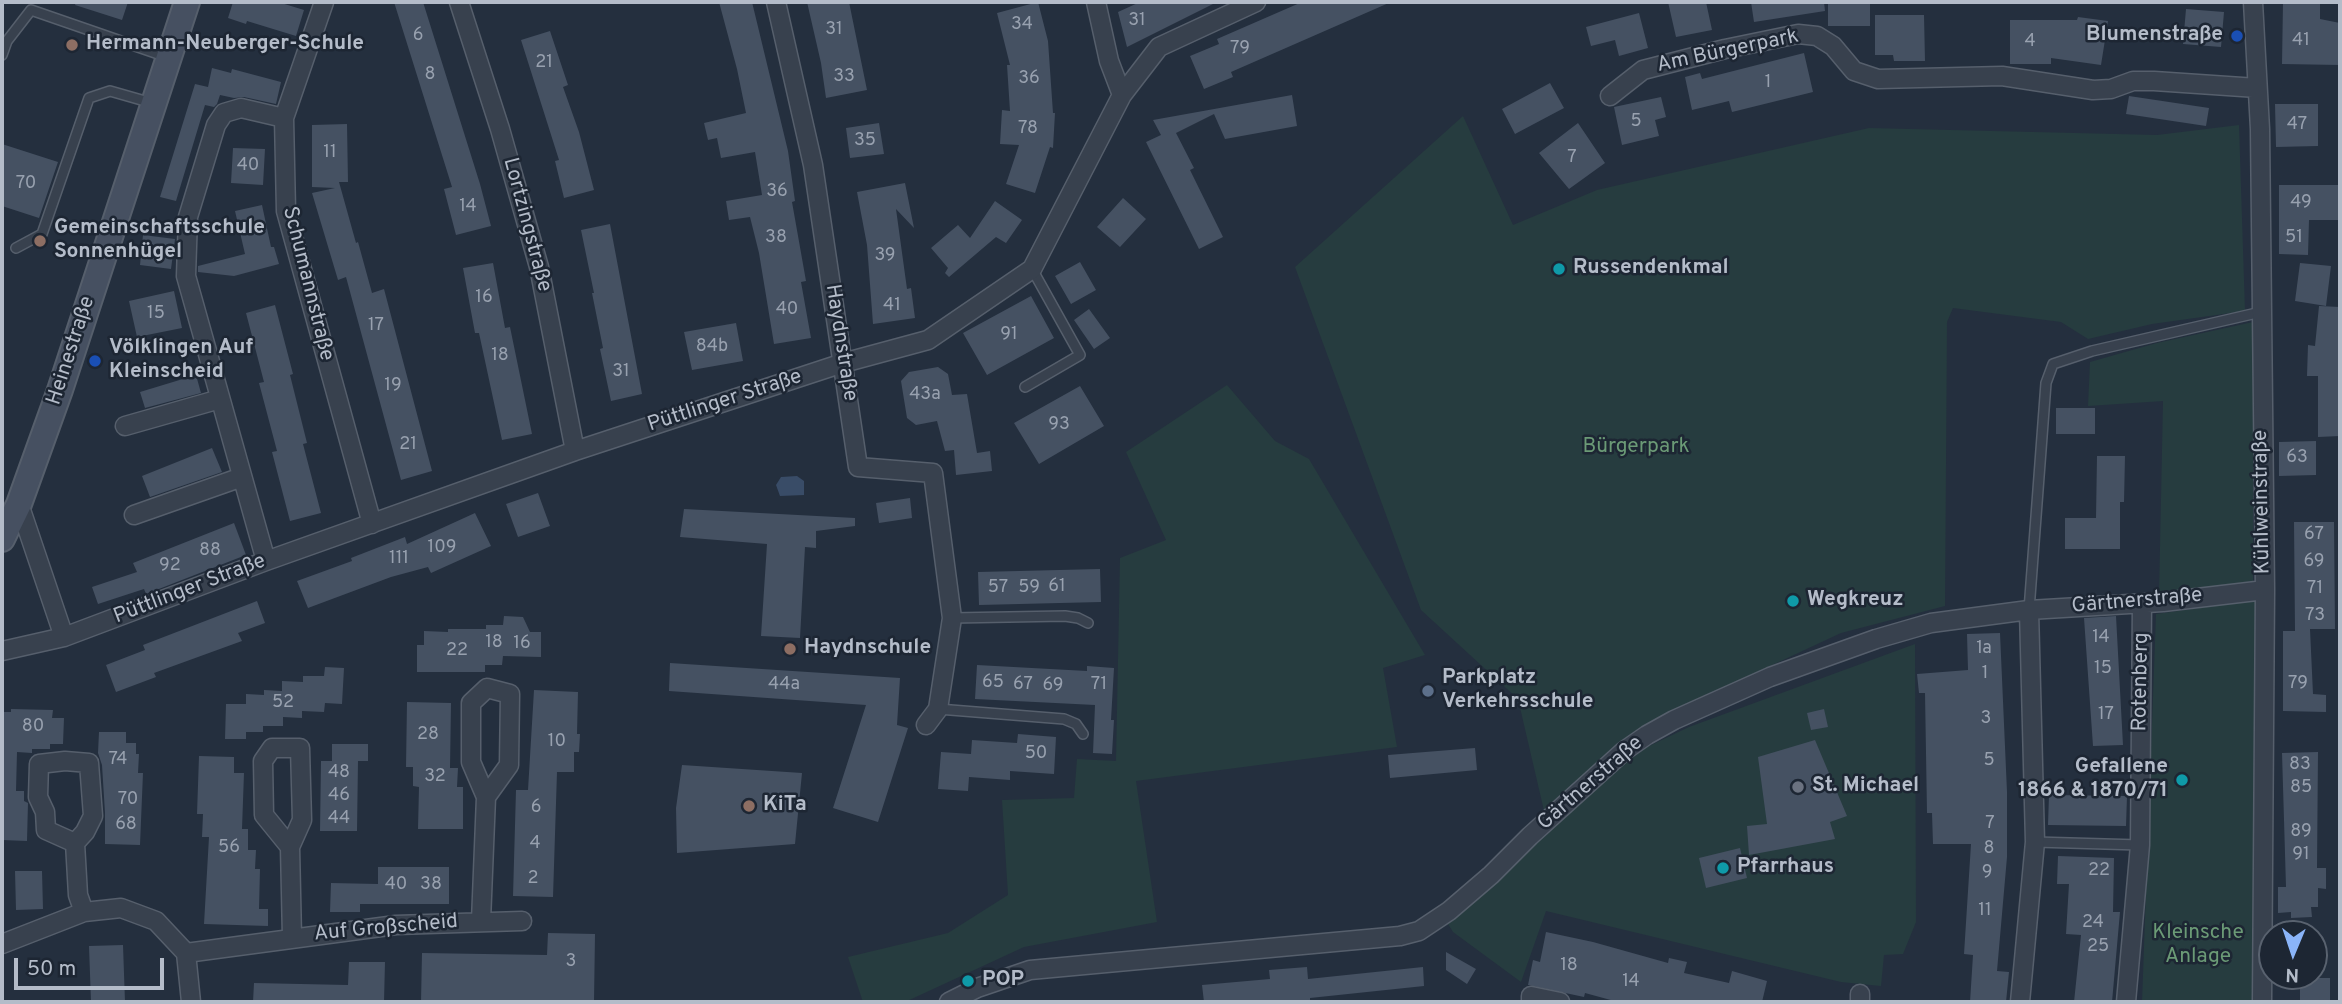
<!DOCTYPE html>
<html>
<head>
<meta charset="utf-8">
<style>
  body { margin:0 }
  #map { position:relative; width:2342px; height:1004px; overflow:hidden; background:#242f3e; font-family:Overpass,sans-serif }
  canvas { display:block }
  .frame { position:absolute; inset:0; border:4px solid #b4bcc9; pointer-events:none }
  .north { position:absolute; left:2258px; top:920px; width:70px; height:70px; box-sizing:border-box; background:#1d2633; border:2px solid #59626f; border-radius:50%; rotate:182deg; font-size:19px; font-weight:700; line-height:28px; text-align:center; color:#b4bcc9 }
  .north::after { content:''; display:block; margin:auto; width:24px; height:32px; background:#8ab4f8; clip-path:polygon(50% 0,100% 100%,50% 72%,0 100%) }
  .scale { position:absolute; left:14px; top:958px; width:150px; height:32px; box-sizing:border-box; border:4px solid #b4bcc9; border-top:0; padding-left:9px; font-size:21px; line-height:24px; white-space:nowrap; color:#b4bcc9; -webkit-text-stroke:5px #1d2633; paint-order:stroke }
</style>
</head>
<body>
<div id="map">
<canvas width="2342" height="1004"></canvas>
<div class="frame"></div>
<div class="north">N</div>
<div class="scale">50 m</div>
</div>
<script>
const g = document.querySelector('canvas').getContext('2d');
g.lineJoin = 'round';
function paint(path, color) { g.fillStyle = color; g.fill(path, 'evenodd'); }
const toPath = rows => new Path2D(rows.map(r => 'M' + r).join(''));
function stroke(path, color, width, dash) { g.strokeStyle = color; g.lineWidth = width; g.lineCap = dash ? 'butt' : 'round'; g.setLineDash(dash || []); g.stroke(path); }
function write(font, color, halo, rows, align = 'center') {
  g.font = font + ' Overpass,sans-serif'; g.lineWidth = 5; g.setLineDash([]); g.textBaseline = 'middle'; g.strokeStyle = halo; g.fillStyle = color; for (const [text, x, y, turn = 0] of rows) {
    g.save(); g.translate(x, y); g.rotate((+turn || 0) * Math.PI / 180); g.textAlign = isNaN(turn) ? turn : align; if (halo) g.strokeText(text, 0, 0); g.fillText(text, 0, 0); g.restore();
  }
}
paint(toPath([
  [1463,116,1513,225,1597,190,1869,128,2157,135,2239,125,2245,311,2152,324,2088,339,2061,322,1953,308,1947,322,1945,606,1841,633,1667,714,1545,815,1518,699,1421,610,1295,267],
  [2253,322,2253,581,2159,596,2163,401,2088,406,2090,362,2157,343],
  [1227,385,1275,441,1309,459,1425,655,1383,668,1397,747,1136,781,1157,922,1024,947,905,1002,863,1002,848,957,948,933,1008,895,1002,800,1074,798,1077,759,1116,761,1120,558,1166,540,1126,452],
  [2256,600,2253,1002,2142,1002,2156,614],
  [1915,644,1916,922,1903,954,1884,955,1881,986,1841,982,1546,911,1521,982,1453,932,1448,924,1624,764,1647,747,1689,727]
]), '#263c3f');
paint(toPath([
  [797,476,804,481,804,495,780,496,776,485,781,477]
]), '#394c67');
paint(toPath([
  [76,2,128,2,122,20,75,5],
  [233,2,278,2,304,10,296,36,247,21,246,24,228,18],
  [394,2,423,2,480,184,491,226,456,235,444,189,452,187],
  [719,2,752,2,788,151,795,201,792,202,806,281,801,282,811,338,774,344,759,253,750,217,729,220,726,201,762,195,755,152,721,158,717,138,708,140,704,123,746,113,737,69],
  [807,2,849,2,867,90,826,98,821,63],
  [1038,2,1048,41,1053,113,1055,113,1053,148,1050,147,1035,193,1006,184,1019,145,1000,144,1002,110,1010,111,1007,65,1010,65,997,13],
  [1140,2,1217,2,1127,47,1118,12],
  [1302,2,1391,2,1231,72,1233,77,1204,89,1190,56,1219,44,1217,39],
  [1668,2,1706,2,1712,30,1676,37],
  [1751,2,1824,2,1825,11,1754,22],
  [1828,2,1870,2,1870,26,1828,26],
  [2283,2,2320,2,2320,19,2340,23,2340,65,2282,64],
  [2186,9,2224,12,2221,47,2183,44],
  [1639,13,1648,48,1619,56,1615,40,1591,46,1586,27],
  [1875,15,1924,15,1925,61,1894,61,1893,55,1875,55],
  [2078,17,2108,21,2101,65,2051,58,2051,64,2010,64,2010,20,2077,20],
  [550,31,568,85,563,87,579,132,594,190,564,198,555,161,559,160,521,40],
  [1804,53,1813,92,1732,112,1729,101,1692,110,1685,77,1700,73,1702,79],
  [212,68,231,73,232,69,281,82,276,104,244,97,234,98,220,95,217,104,214,107,205,105,176,201,160,197,195,84,208,87],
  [1550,83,1564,108,1515,134,1502,109],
  [1292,95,1297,126,1225,139,1214,114,1176,133,1194,168,1190,170,1223,237,1199,249,1146,142,1161,135,1153,120],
  [2129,96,2209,108,2206,126,2126,114],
  [1661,97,1666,117,1655,120,1659,136,1622,145,1614,107],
  [2275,104,2318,104,2318,146,2276,147],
  [879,123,884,154,850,158,846,128],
  [1578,123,1605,163,1569,189,1539,153],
  [347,124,348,182,339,182,356,243,358,242,372,293,384,289,432,471,401,480,346,277,338,280,312,193,335,188,312,187,312,125],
  [2,144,58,162,39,218,2,206],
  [233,148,265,149,263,185,231,183],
  [905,183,914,228,896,209,907,289,911,288,915,318,873,324,867,245,857,192],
  [2279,185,2340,185,2340,220,2309,220,2308,255,2279,254],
  [1123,198,1146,219,1120,247,1097,227],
  [995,201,1022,220,1006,243,996,237,949,277,945,273,948,268,931,248,958,225,970,238],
  [262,205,271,247,274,247,279,264,234,276,198,272,198,266,245,254,235,211],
  [610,224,642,394,611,401,600,349,603,348,592,293,594,293,581,230],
  [143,235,175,239,171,269,140,265],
  [1080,262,1096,290,1071,304,1055,276],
  [493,263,505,328,510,327,532,434,502,440,479,333,475,333,463,268],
  [2300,263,2331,266,2326,306,2295,301],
  [174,291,182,328,137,337,129,301],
  [1031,296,1054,338,987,375,963,333],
  [275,305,293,374,290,375,307,443,303,444,321,513,290,521,272,452,277,451,259,383,264,382,246,313],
  [2319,306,2340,307,2340,436,2318,437,2318,376,2307,376,2308,345,2315,346],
  [1089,309,1110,338,1094,349,1074,320],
  [736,323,743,361,692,370,684,332],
  [938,367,948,374,952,395,967,394,977,453,990,451,992,471,956,475,954,450,945,451,937,421,916,425,907,418,901,381,909,372],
  [196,375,201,393,145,408,140,392],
  [1080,386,1104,426,1039,464,1014,423],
  [2056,408,2095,408,2095,434,2056,434],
  [2316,441,2316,475,2279,476,2279,442],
  [212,448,222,472,150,497,142,476],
  [2097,456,2125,456,2124,502,2120,502,2120,549,2065,549,2065,518,2096,518],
  [538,493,550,526,518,537,506,504],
  [910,498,912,518,879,523,876,503],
  [684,509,855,518,855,526,816,531,816,548,805,547,800,638,761,636,767,544,680,537],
  [475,513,491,546,431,573,428,567,391,577,308,608,297,581,352,561,351,558,405,537,407,544],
  [2294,522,2334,522,2335,629,2310,629,2313,694,2326,695,2326,712,2283,711,2283,631,2295,631],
  [234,523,246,555,146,594,144,589,98,604,92,587,137,572,133,563],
  [1100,569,1101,602,979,605,978,572],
  [257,601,265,623,238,633,242,641,154,673,156,677,116,692,106,665,145,650,143,645],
  [504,616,523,617,530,632,541,632,541,657,503,656,502,665,485,665,485,672,417,672,417,645,424,645,424,631,448,632,448,629,486,629,486,625,503,625],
  [2116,616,2123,745,2093,746,2084,618],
  [2000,633,2007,792,2007,857,1997,971,2009,972,2006,1002,1970,1002,1973,955,1964,954,1971,844,1933,844,1932,813,1927,813,1925,693,1919,693,1917,674,1968,670,1967,634],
  [670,663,900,678,897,725,908,728,878,822,833,808,866,705,669,691],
  [977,665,1087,671,1087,666,1114,668,1111,720,1114,720,1112,754,1093,753,1095,705,975,699],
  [325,667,344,668,342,704,325,703,324,712,302,711,302,718,283,717,283,726,263,726,263,732,246,732,246,739,225,739,226,704,246,704,246,694,264,695,264,690,282,691,282,681,303,682,303,676,324,676],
  [534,690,578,692,577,734,580,734,579,752,574,752,574,772,557,772,553,897,513,896,516,790,528,790],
  [407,702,451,703,450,768,458,768,457,787,463,787,463,829,418,829,419,787,413,786,413,767,406,767],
  [11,709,53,710,52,718,64,718,63,744,50,744,50,749,32,749,32,753,17,752,16,791,24,791,24,801,28,803,27,841,2,840,2,712,11,712],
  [1824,709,1828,727,1811,730,1807,713],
  [99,732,126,732,126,743,136,743,136,754,139,754,138,773,143,773,140,845,105,844,105,813,102,765,98,753],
  [1018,734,1056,737,1054,774,1010,771,1010,780,969,777,968,791,938,789,941,752,971,754,972,740,1017,743],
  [1815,740,1847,816,1830,822,1835,839,1749,855,1747,826,1767,824,1758,757],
  [332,744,368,744,368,761,358,761,357,831,320,831,321,761,332,761],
  [1475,748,1477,770,1390,778,1388,755],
  [2318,752,2317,868,2326,868,2326,889,2318,888,2318,907,2311,907,2312,917,2291,918,2291,912,2278,913,2278,887,2286,887,2282,753],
  [199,756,234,757,234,773,244,773,242,829,248,829,248,850,256,850,255,869,260,869,259,909,268,909,268,926,204,924,209,837,202,837,203,814,197,814],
  [682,765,802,773,795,844,677,853,676,808],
  [2049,795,2127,796,2126,826,2048,825],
  [1740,848,1747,878,1706,888,1699,858],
  [2058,856,2114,858,2113,912,2120,912,2112,1002,2074,1002,2081,935,2066,934,2069,884,2057,884],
  [378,867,449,867,449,904,360,904,360,912,330,912,331,883,378,884],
  [15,871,42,871,43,909,16,910],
  [1546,932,1593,942,1668,963,1669,958,1687,962,1684,973,1729,983,1732,971,1767,981,1762,1002,1618,1002,1585,993,1584,997,1528,985,1533,960,1540,962],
  [548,933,595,934,594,1002,421,1002,422,953,547,955],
  [123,945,125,1002,91,1002,89,946],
  [1446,952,1476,969,1467,984,1446,970],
  [349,962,385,962,384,1002,253,1002,254,983,348,985],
  [1307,967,1308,979,1423,967,1424,986,1310,998,1310,1002,1204,1002,1202,985,1270,979,1269,970],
  [2300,978,2330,978,2330,1002,2300,1002]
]), '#455162');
const service = toPath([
  [2,55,7,41,31,10,167,57],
  [16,248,42,234,89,98,110,91,152,103],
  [1025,387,1080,355,1032,269],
  [2029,610,2046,383,2053,364,2092,351,2261,312],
  [952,618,1065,616,1078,618,1088,623],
  [938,709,1064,719,1076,724,1083,734],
  [2035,842,2140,845]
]);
const minor = toPath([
  [324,2,284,118,286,211,372,524],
  [459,2,500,129,539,267,575,451],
  [776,2,813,165,858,467,933,473,952,618,938,709,926,725],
  [1096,2,1109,61,1122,95],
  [2253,2,2260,129,2265,590,2262,1002],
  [1610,96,1643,70,1725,49,1798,34,1817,36,1833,46,1854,71,1878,79,2002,76,2093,90,2111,89,2133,81,2154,81,2257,88],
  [125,426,220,399],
  [19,504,64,637],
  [134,515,242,477],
  [266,561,186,276,188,217,216,125,224,113,241,108,284,118],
  [2,651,64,637,266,561,575,451,843,363,928,340,1032,269,1122,95,1159,47,1256,2],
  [75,843,46,830,45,812,38,797,39,764,65,761,89,763,93,816,85,832,75,843,78,895,84,912],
  [290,847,264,815,263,761,272,748,300,748,302,820,290,847,292,938],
  [481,921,486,797,509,765,510,694,487,688,471,703,471,762,486,797],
  [2,944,84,912,121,908,156,921,186,953,191,1002],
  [186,953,396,925,522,921],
  [949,1002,977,988,1030,970,1400,936,1419,931,1449,911,1491,875,1530,836,1624,751,1647,735,1674,720,1770,677,1876,639,1931,623,2029,610,2163,602,2265,590],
  [1531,1002,1531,996,1560,1002],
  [1860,1002,1860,994],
  [2020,1002,2035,842,2029,610],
  [2126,1002,2140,845,2142,603]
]);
const secondary = toPath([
  [2,539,19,504,60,390,187,2]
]);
stroke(service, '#565f6c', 12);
stroke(minor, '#565f6c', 21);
stroke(secondary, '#565f6c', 28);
stroke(service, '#38414e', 9);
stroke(minor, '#38414e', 18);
stroke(secondary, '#465061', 24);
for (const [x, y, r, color] of [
  [2237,36,7,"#1a4fb4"],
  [72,45,7,"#8d6e63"],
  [40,241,7,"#8d6e63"],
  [1559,269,7,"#0f9aa8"],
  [95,361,7,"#1a4fb4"],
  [1793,601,7,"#0f9aa8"],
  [790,649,7,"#8d6e63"],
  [1428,691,7,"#5c6f8a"],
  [2182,780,7,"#0f9aa8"],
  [1798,787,7,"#6b7280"],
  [749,806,7,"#8d6e63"],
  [1723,868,7,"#0f9aa8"],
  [968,981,7,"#0f9aa8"]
]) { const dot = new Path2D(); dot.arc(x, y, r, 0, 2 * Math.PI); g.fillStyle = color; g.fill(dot); stroke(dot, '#1d2633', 2.5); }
write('18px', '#98a1af', null, [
  ["31",1137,21],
  ["34",1022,25],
  ["31",834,30],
  ["6",418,36],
  ["41",2301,41],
  ["4",2030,42],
  ["79",1240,49],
  ["21",544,63],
  ["8",430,75],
  ["33",844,77],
  ["36",1029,79],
  ["1",1768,83],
  ["5",1636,122],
  ["47",2297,125],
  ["78",1028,129],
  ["35",865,141],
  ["11",330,153],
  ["7",1572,158],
  ["40",248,166],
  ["70",26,184],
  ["36",777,192],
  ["49",2301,203],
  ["14",468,207],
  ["38",776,238],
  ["51",2294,238],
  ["39",885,256],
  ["16",484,298],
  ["41",892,306],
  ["40",787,310],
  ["15",156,314],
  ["17",376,326],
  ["91",1009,335],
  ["84b",712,347],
  ["18",500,356],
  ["31",621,372],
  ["19",393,386],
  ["43a",925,395],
  ["93",1059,425],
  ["21",408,445],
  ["63",2297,458],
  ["67",2314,535],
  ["109",442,548],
  ["88",210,551],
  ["111",399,559],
  ["69",2314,562],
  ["92",170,566],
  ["61",1057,587],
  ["57",998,588],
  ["59",1029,588],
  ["71",2315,589],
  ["73",2315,616],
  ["14",2101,638],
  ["18",494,643],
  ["16",522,644],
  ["1a",1984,649],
  ["22",457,651],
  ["15",2103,669],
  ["1",1985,674],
  ["65",993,683],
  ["79",2298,684],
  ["44a",784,685],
  ["67",1023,685],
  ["71",1099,685],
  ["69",1053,686],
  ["52",283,703],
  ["17",2106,715],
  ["3",1986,719],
  ["80",33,727],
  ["28",428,735],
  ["10",557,742],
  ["50",1036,754],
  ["74",118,760],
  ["5",1989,761],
  ["83",2300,765],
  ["48",339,773],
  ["32",435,777],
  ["85",2301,788],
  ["46",339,796],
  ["70",128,800],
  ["6",536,808],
  ["44",339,819],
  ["7",1990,824],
  ["68",126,825],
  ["89",2301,832],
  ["4",535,844],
  ["56",229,848],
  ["8",1989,849],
  ["91",2301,855],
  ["22",2099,871],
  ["9",1987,873],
  ["2",533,879],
  ["40",396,885],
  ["38",431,885],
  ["11",1985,911],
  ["24",2093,923],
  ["25",2098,947],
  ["3",571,962],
  ["18",1569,966],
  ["14",1631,982]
]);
write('bold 21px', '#b4bcc9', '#1d2633', [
  ["Blumenstraße",2223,36,"right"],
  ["Hermann-Neuberger-Schule",86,45],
  ["Gemeinschaftsschule",54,229],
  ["Sonnenhügel",54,253],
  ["Russendenkmal",1573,269],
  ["Völklingen Auf",109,349],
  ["Kleinscheid",109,373],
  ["Wegkreuz",1807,601],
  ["Haydnschule",804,649],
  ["Parkplatz",1442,679],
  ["Verkehrsschule",1442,703],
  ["Gefallene",2168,768,"right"],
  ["1866 & 1870/71",2168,792,"right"],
  ["St. Michael",1812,787],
  ["KiTa",763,806],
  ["Pfarrhaus",1737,868],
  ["POP",982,981]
], 'left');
write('21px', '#b4bcc9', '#1d2633', [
  ["Am Bürgerpark",1728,52,-12],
  ["Lortzingstraße",526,225,75],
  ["Schumannstraße",307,284,76],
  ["Haydnstraße",840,343,81],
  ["Heinestraße",72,351,-72],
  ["Püttlinger Straße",725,402,-18],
  ["Kühlweinstraße",2263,502,-91],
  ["Püttlinger Straße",190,590,-21],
  ["Gärtnerstraße",2137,602,-5],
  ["Rotenberg",2142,682,-89],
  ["Gärtnerstraße",1591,784,-41],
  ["Auf Großscheid",386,929,-5]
]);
write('21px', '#6b9a76', '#1d2633', [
  ["Bürgerpark",1636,448],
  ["Kleinsche",2198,934],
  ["Anlage",2198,958]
]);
</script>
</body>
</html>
